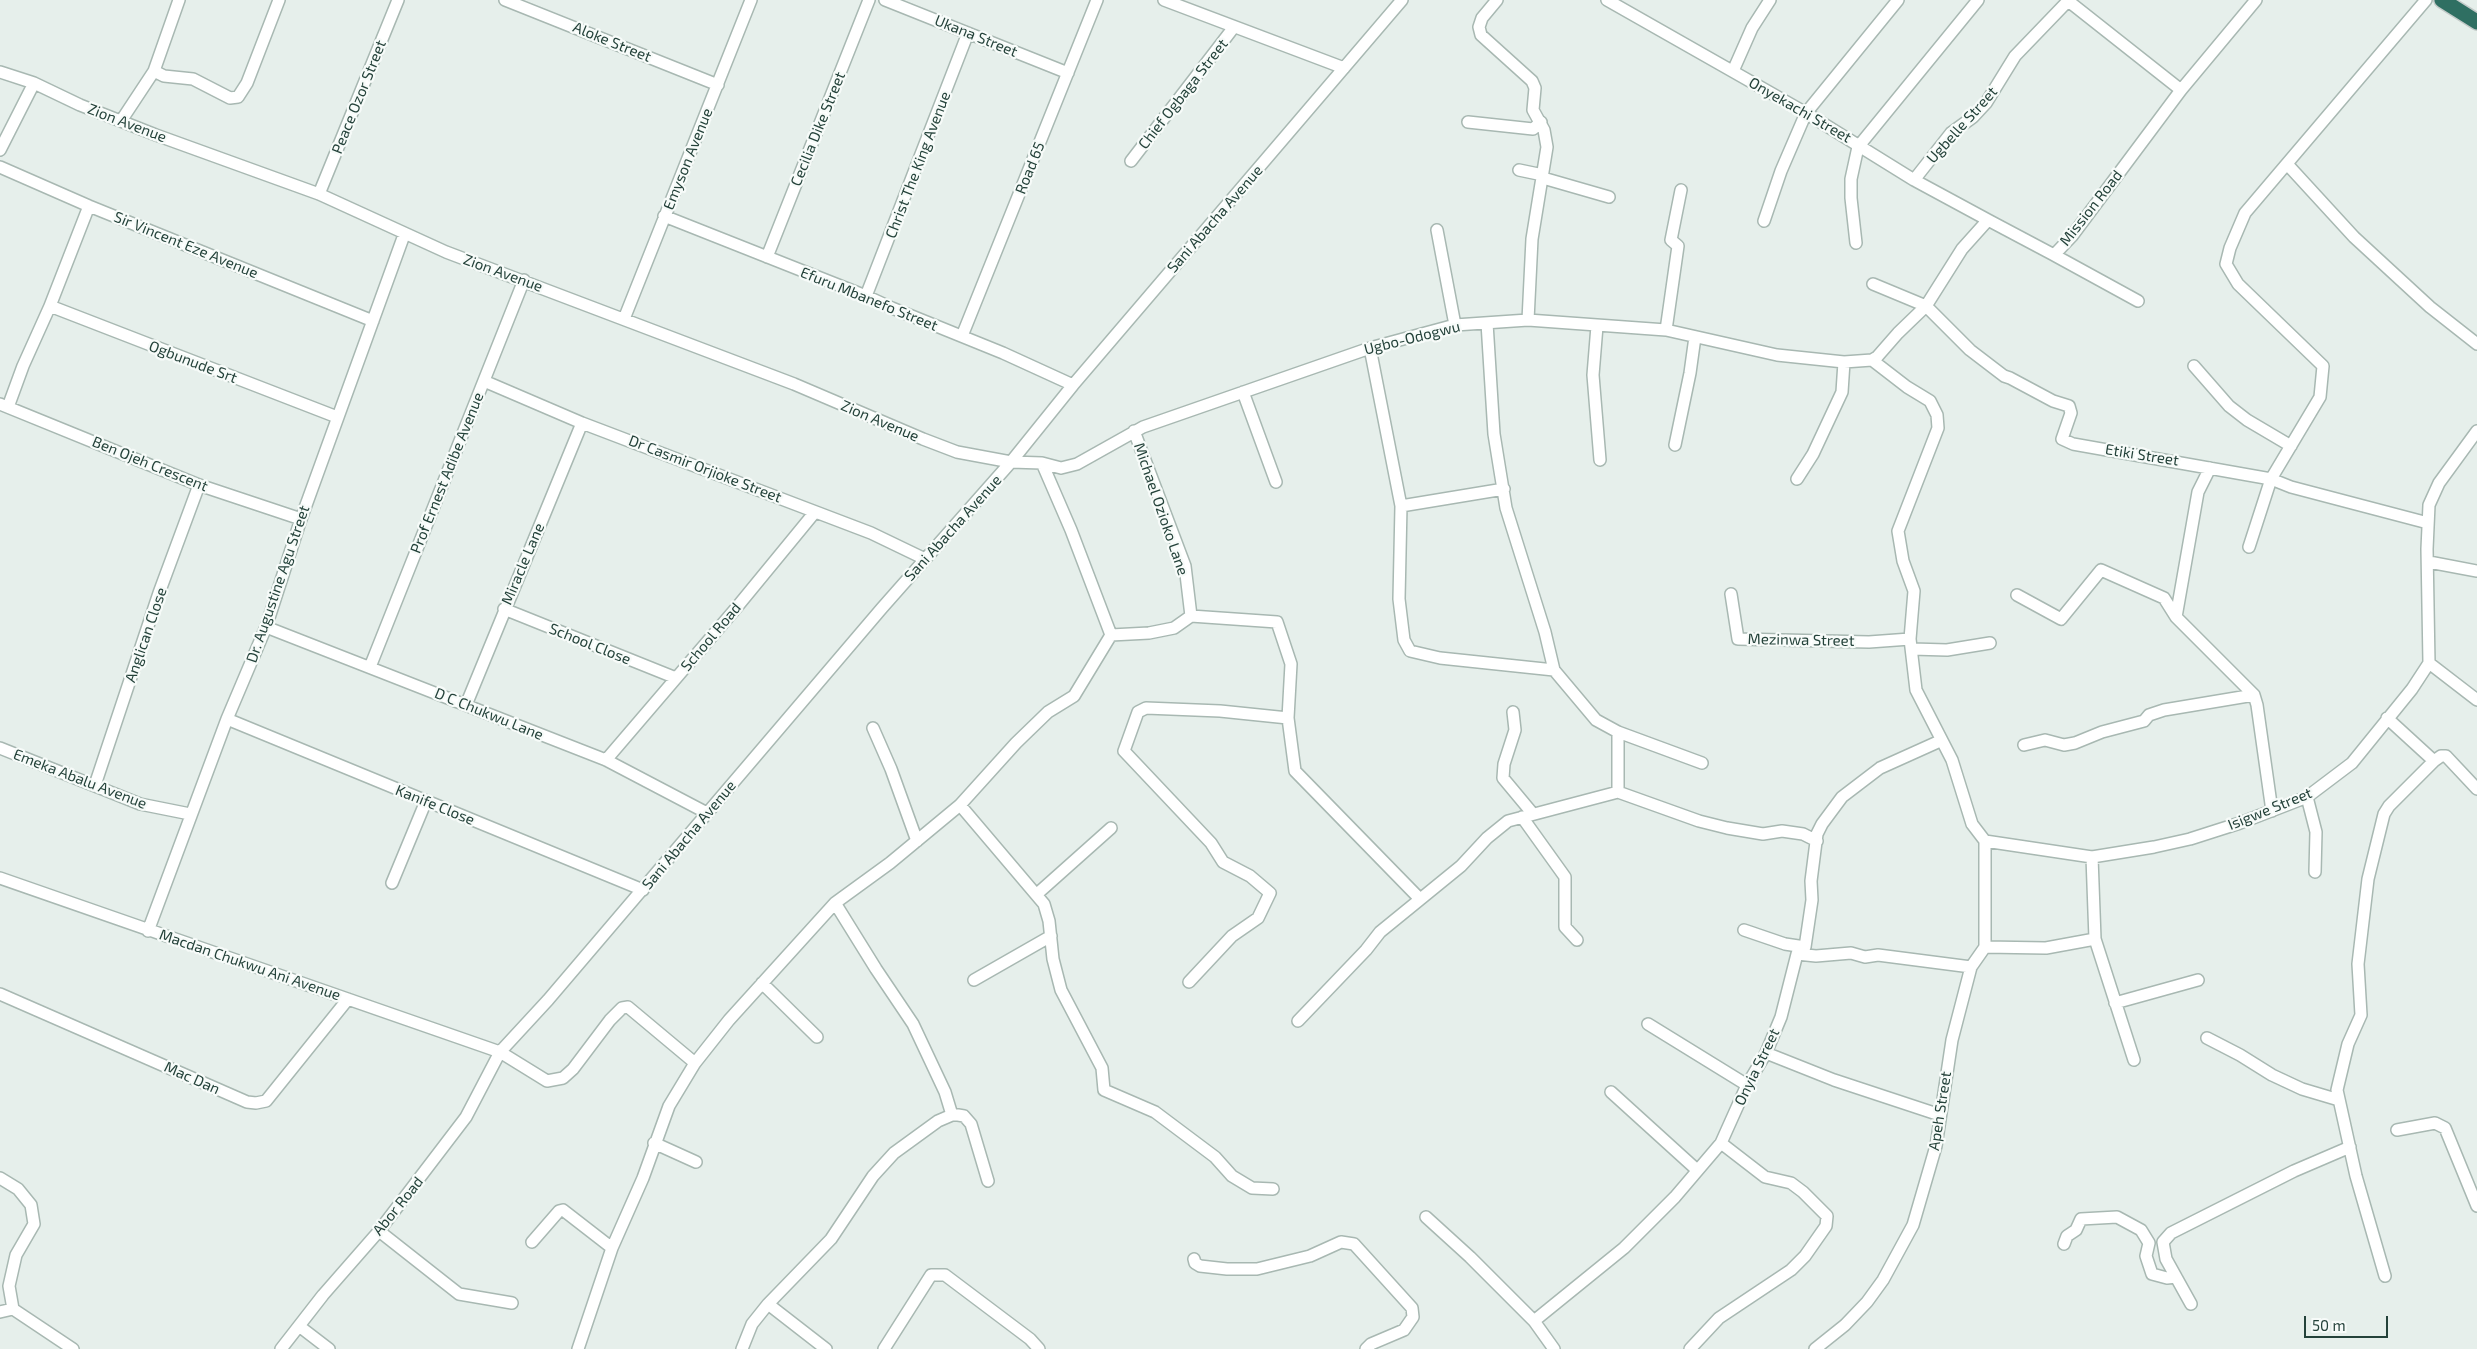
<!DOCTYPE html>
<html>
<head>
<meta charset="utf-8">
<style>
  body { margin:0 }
  #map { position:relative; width:2477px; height:1349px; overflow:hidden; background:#e6efeb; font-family:"Exo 2",sans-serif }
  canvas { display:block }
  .scale { position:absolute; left:2304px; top:1316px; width:84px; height:22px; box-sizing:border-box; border:2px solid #24423a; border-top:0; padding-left:6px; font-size:15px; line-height:18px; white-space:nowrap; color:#24423a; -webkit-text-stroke:4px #f7fbf9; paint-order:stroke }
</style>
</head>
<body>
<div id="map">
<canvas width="2477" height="1349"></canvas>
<div class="scale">50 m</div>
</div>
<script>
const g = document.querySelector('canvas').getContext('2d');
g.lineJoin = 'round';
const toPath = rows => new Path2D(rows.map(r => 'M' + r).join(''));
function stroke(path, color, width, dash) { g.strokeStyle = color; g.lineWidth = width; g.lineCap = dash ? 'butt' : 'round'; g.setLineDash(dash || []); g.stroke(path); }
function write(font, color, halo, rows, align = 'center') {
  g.font = font + ' "Exo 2",sans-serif'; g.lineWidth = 4.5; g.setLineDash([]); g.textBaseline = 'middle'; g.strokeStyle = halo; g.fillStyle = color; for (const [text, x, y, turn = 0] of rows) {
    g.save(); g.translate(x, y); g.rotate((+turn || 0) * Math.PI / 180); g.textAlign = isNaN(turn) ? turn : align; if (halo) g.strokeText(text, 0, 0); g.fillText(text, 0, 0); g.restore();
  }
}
const minor = toPath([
  [505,0,718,85],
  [885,0,1068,73],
  [1164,0,1344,68],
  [1497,0,1482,18,1479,27,1481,35,1532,81,1535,88,1533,110,1544,130,1547,147,1532,239,1528,320],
  [1607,0,1806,113,1914,180,1988,220],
  [2067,0,2181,90],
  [154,71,164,76,193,79,230,98,238,97,247,83,279,0],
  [1733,71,1752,28,1770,0],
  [0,72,34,83,80,105,156,135,319,194,446,252,794,384,923,439,957,452,1011,462,1042,463,1061,468,1077,464,1143,427,1370,348,1455,325,1528,320,1666,330,1777,355,1844,362,1872,360,1877,357,1898,333,1926,306,1962,249,1988,220,2054,255,2072,236,2181,90,2256,0],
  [121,121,154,71,179,0],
  [1468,122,1533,129,1541,122],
  [0,150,34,83],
  [1131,161,1234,27],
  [2287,164,2354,237,2430,307,2477,344],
  [0,167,89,206,373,321],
  [1519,170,1543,175],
  [1543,178,1609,197],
  [1914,180,1951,133,1973,117,1986,103,2015,56,2068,1],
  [319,194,398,0],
  [664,216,866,296,892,308,1003,353,1073,385],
  [1764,221,1781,171,1806,113,1898,0],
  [1437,230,1455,325],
  [1856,243,1851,198,1851,179,1858,147,1978,0],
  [2054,255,2138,301],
  [767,257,869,0],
  [1873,284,1926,306,1970,350,2004,376,2010,378,2053,401,2069,406,2071,413,2062,439,2073,444,2271,479,2291,487,2428,523],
  [866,296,968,33],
  [50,306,337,417],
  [624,319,751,0],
  [1487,323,1494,434,1506,508,1545,632,1554,670],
  [1597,326,1593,375,1600,460],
  [1666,330,1678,246,1671,240,1681,190],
  [962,336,1097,0],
  [1370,348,1401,506,1399,599,1404,640,1410,651,1440,658,1554,670,1596,720,1618,732,1618,792],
  [1872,360,1907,387,1930,401,1937,415,1938,428,1898,531,1903,561,1914,591,1910,639,1916,690,1952,760,1972,824,1985,841],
  [2194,366,2229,406,2247,420,2291,446],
  [484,381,582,423,871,533,925,559],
  [1243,392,1276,482],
  [0,404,199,485,301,519],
  [8,407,23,366,50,306,89,206],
  [1134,431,1185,566,1191,616],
  [1675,445,1690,373,1695,337],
  [1797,479,1813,454,1842,392,1844,362],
  [1401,506,1504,489],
  [2249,547,2271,479,2320,397,2323,366,2238,284,2226,264,2230,248,2245,213,2426,0],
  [2429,562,2477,571],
  [1731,594,1738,639,1869,642,1910,639],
  [2017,595,2061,619,2101,570,2164,598,2176,617,2254,695,2257,705,2272,811],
  [504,609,676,678],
  [2176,617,2198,492,2210,468],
  [266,627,606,760,707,813],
  [1111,635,1149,633,1174,628,1191,616,1277,622,1291,664,1288,718,1295,771,1419,898],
  [1912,649,1947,650,1990,643],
  [2429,663,2477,700],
  [370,667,524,280],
  [466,705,582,423],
  [1513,712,1515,730,1504,764,1503,778,1533,814],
  [2387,718,2434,761],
  [227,719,643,890],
  [873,728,891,769,917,841],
  [1618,732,1702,763],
  [2024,745,2045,740,2064,745,2075,743,2102,732,2144,721,2149,715,2164,710,2254,695],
  [0,748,140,804,190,814],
  [606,760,737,607,815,512],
  [95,785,159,593,199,485],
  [2307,797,2316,832,2315,872],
  [960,805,1044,904,1049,921,1053,959,1061,990,1102,1068,1104,1090,1155,1112,1215,1157,1232,1176,1252,1188,1273,1189],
  [1522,817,1565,877,1565,927,1577,940],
  [1985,841,2092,857,2154,847,2190,839,2240,823,2307,797,2352,763,2412,689,2429,663,2427,549,2429,505,2439,483,2477,431],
  [2092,857,2095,939,2134,1060],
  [0,878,500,1052,547,1081,563,1078,573,1069,610,1020,622,1008,628,1007,695,1063],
  [392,883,426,801],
  [1037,894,1111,828],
  [835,903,876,969,913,1024,945,1092,952,1115],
  [1744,930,1785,944,1805,947],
  [148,931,227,719,266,627,301,519,404,235],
  [1985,947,2046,948,2095,939],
  [1797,954,1816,956,1851,953,1865,957,1878,955,1971,967],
  [974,980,1051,936],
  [1189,982,1232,936,1258,918,1270,893,1250,876,1223,862,1211,843,1124,751,1138,712,1146,708,1220,711,1288,718],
  [762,983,817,1037],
  [0,994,247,1102,256,1103,266,1101,348,999],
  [2115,1003,2198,980],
  [1298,1021,1366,950,1380,932,1461,866,1487,838,1508,821,1618,792,1699,821,1727,828,1763,834,1782,831,1803,834,1817,841],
  [1648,1024,1747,1085],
  [2207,1038,2240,1055,2272,1075,2302,1089,2339,1100],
  [1766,1053,1834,1080,1940,1115],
  [1611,1092,1697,1170],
  [2397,1130,2435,1123,2445,1128,2477,1206],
  [654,1143,696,1162],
  [0,1178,18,1189,31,1205,34,1224,16,1255,9,1286,13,1309,73,1349],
  [1426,1217,1470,1257,1534,1321,1554,1349],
  [379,1231,459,1294,512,1303],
  [532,1242,559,1211,563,1210,612,1248],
  [2064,1244,2067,1236,2076,1230,2081,1219,2117,1217,2141,1230,2149,1243,2146,1256,2152,1274,2167,1278,2176,1277],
  [1194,1259,1195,1263,1200,1266,1227,1269,1257,1269,1310,1256,1341,1242,1354,1244,1412,1308,1413,1317,1404,1330,1371,1344,1366,1349],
  [2385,1276,2356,1176,2337,1090,2348,1044,2361,1015,2358,964,2368,879,2384,814,2389,806,2434,761,2441,756,2446,756,2477,789],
  [768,1304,831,1239,873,1176,894,1153,938,1121,952,1115,958,1115,964,1116,971,1124,988,1181],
  [2191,1304,2166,1259,2163,1242,2171,1233,2294,1171,2350,1147],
  [0,1312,13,1309],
  [1534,1321,1624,1248,1675,1197,1721,1143,1747,1085,1766,1053,1781,1017,1797,954,1805,947,1812,900,1811,881,1817,834,1822,824,1842,797,1880,768,1940,741],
  [299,1326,329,1349],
  [281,1349,323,1295,379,1231,466,1117,500,1052,548,1000,882,608,1011,462,1073,385,1402,0],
  [578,1349,612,1248,643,1178,669,1106,695,1063,729,1020,835,903,890,863,960,805,1016,743,1048,712,1074,696,1111,635,1071,530,1042,463],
  [742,1349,752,1324,768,1304,826,1349],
  [884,1349,931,1275,945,1275,1030,1339,1039,1349],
  [1690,1349,1719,1318,1791,1270,1805,1256,1826,1226,1827,1216,1803,1192,1791,1183,1765,1177,1721,1143],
  [1815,1349,1845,1325,1867,1302,1883,1280,1913,1225,1936,1146,1952,1040,1971,967,1985,947,1985,841]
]);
const highway = toPath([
  [2442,0,2477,22]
]);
stroke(minor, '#a8b8b2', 14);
stroke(highway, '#c2cac8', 18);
stroke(minor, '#fff', 11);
stroke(highway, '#2f6f62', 15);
write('15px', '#24423a', '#f7fbf9', [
  ["Ukana Street",976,36,22],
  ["Aloke Street",612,42,22],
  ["Chief Ogbaga Street",1183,94,-52],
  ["Peace Ozor Street",359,97,-68],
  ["Onyekachi Street",1800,110,30],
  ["Zion Avenue",127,123,21],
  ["Ugbelle Street",1962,125,-48],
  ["Cecilia Dike Street",818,129,-68],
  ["Emyson Avenue",688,159,-68],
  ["Christ The King Avenue",918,165,-69],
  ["Road 65",1030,168,-68],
  ["Mission Road",2091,208,-52],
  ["Sani Abacha Avenue",1215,219,-49],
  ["Sir Vincent Eze Avenue",186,245,22],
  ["Zion Avenue",503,273,20],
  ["Efuru Mbanefo Street",869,299,22],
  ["Ugbo-Odogwu",1412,338,-14],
  ["Ogbunude Srt",193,362,21],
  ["Zion Avenue",880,421,23],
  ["Etiki Street",2142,455,9],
  ["Ben Ojeh Crescent",150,464,22],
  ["Dr Casmir Orjioke Street",705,469,21],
  ["Prof Ernest Adibe Avenue",447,473,-68],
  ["Michael Ozioko Lane",1161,509,71],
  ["Sani Abacha Avenue",953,528,-48],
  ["Miracle Lane",523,564,-67],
  ["Dr. Augustine Agu Street",278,584,-71],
  ["Anglican Close",146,635,-71],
  ["School Road",711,637,-50],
  ["Mezinwa Street",1801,640,1],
  ["School Close",590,644,22],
  ["D C Chukwu Lane",489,714,22],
  ["Emeka Abalu Avenue",80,779,21],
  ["Kanife Close",435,805,22],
  ["Isigwe Street",2270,809,-22],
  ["Sani Abacha Avenue",689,835,-50],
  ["Macdan Chukwu Ani Avenue",250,965,19],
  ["Onyia Street",1757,1067,-64],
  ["Mac Dan",192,1078,24],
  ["Apeh Street",1940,1111,-81],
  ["Abor Road",398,1206,-51]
]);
</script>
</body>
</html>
